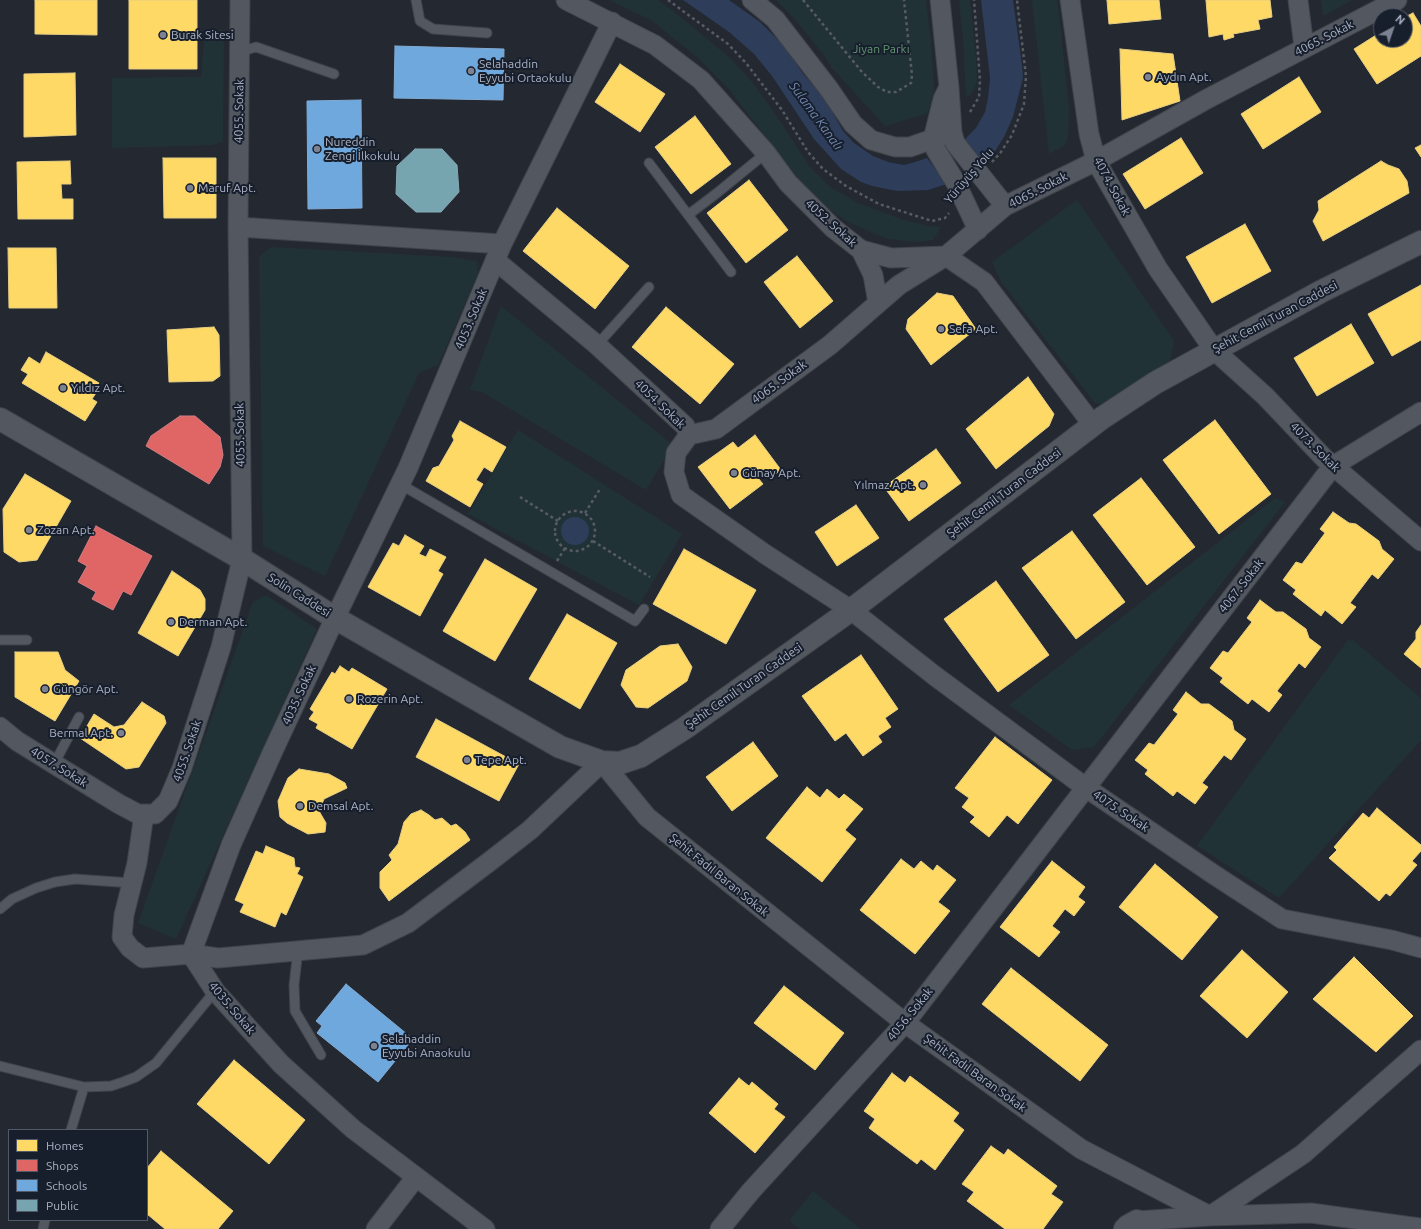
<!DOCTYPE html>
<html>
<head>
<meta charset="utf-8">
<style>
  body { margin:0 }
  #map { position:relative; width:1421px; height:1229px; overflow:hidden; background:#242831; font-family:Ubuntu,sans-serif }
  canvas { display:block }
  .legend { position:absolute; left:8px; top:1129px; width:140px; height:92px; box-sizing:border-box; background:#171e2c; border:1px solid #525a69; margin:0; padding:5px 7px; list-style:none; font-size:12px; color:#abb3c5 }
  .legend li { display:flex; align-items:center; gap:8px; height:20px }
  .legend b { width:20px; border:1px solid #525a69 }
  .north { position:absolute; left:1373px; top:8px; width:40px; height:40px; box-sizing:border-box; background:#171e2c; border:1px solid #525a69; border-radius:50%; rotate:40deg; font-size:11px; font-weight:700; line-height:16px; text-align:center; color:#abb3c5 }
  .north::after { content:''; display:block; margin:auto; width:14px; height:18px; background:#7c8291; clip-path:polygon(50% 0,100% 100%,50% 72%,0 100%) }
</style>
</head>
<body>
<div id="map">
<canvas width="1421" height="1229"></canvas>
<ul class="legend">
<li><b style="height:11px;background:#ffd966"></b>Homes</li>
<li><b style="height:11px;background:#e06666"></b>Shops</li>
<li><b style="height:11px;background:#6fa8dc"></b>Schools</li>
<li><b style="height:11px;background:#76a5af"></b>Public</li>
</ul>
<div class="north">N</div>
</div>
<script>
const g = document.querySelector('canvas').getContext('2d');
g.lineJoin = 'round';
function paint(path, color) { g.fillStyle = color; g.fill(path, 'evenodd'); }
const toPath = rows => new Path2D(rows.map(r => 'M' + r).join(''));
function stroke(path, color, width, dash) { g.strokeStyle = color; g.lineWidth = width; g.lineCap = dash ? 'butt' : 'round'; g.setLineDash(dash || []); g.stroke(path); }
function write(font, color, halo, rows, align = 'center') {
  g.font = font + ' Ubuntu,sans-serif'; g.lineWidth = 4; g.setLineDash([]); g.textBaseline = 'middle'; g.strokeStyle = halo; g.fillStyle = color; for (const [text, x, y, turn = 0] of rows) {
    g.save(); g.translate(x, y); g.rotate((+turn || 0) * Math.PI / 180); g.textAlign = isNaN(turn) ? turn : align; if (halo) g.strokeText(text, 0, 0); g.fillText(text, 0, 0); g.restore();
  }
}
paint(toPath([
  [609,0,658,0,682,18,731,59,753,83,782,124,809,166,830,187,856,202,904,220,928,226,941,227,933,240,916,242,888,239,850,223,815,200,728,88,697,57,651,20],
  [776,0,926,0,931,42,934,90,928,113,885,126,832,68,824,55,793,17],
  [959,0,970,0,976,58,977,82,972,93,966,98,963,38],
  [1032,0,1057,0,1060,21,1069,109,1068,136,1065,145,1049,154],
  [1321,0,1352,0,1323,16],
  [205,29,224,30,223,141,213,145,112,148,112,78,201,77],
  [1077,200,1174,341,1170,361,1105,404,1095,403,1001,282,992,262],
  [271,247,451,257,477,261,478,274,438,365,419,373,325,576,263,546,259,257],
  [501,306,673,445,646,490,482,392,470,390],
  [518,430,682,534,639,605,468,514],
  [1275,498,1285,502,1094,747,1072,750,1009,705],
  [266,595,317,629,176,939,138,923,253,602],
  [1348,640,1354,641,1421,698,1421,740,1279,898,1197,846],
  [813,1191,861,1229,800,1229,789,1221]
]), '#213237');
paint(toPath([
  [683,0,729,0,760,22,786,48,801,71,826,101,843,131,854,143,873,156,888,162,904,165,915,162,927,158,947,184,928,190,897,191,872,186,861,182,841,169,814,139,772,76,754,54,729,32],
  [981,0,1013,0,1022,65,1023,78,1013,117,1004,137,990,159,983,165,965,139,976,128,985,112,988,98,990,78],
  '561 531a14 14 0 1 1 28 0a14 14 0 1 1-28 0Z'
]), '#2d3d5a');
const homes = toPath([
  [35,0,97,0,97,35,35,34,35,0],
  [129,0,197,0,197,69,129,69,129,0],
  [1107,0,1159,0,1161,19,1109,24,1107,0],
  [1206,0,1270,0,1272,17,1258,20,1260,29,1233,34,1234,37,1224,40,1223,34,1209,37,1206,0],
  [1413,13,1421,26,1421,56,1377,84,1354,49,1381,32,1381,40,1405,40,1405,17,1413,13],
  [1120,49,1173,54,1180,101,1122,120,1120,49],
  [620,64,665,94,640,132,595,102,620,64],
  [75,73,76,135,24,137,24,74,75,73],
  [1299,77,1321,112,1263,149,1241,114,1299,77],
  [695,116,731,164,691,194,655,147,695,116],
  [1181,138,1203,173,1145,209,1123,174,1181,138],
  [1421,145,1421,157,1415,148,1421,145],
  [163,158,216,158,216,218,164,218,163,158],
  [70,161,71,184,61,184,62,199,73,199,73,219,18,219,17,162,70,161],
  [1381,161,1388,165,1399,169,1407,181,1409,193,1323,241,1313,221,1319,210,1318,201,1381,161],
  [749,180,788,230,746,263,707,213,749,180],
  [557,208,629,266,595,309,523,251,557,208],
  [1245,224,1271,271,1212,303,1186,257,1245,224],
  [8,248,56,248,57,308,9,308,8,248],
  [797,256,833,301,800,328,764,282,797,256],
  [1421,285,1421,340,1392,356,1368,314,1421,285],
  [937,293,953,296,976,329,931,365,906,329,908,319,937,293],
  [666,307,734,364,700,404,632,347,666,307],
  [1351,324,1374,363,1317,396,1294,358,1351,324],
  [214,327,219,335,220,376,213,381,169,382,167,330,214,327],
  [46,352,99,383,93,392,96,393,92,399,97,402,85,421,22,383,28,374,21,370,29,357,40,364,46,352],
  [1028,377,1054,414,1049,426,996,469,966,429,1028,377],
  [1215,420,1271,494,1219,534,1163,460,1215,420],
  [460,421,506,447,492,472,484,467,476,480,483,484,470,507,426,481,433,468,439,466,454,440,452,436,460,421],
  [755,435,781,470,773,476,769,470,758,478,763,484,730,509,698,467,733,442,738,448,755,435],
  [936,449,961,483,909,521,884,487,936,449],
  [25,474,71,501,37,560,19,562,4,552,3,509,25,474],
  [1141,478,1195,547,1147,585,1093,515,1141,478],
  [856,505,879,538,837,566,815,532,856,505],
  [1333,512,1349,523,1356,524,1379,541,1382,549,1394,559,1378,579,1372,574,1350,603,1356,607,1342,624,1325,610,1321,616,1293,594,1296,590,1283,580,1296,562,1302,564,1325,533,1320,529,1333,512],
  [1072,531,1125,602,1076,639,1022,568,1072,531],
  [405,535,424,546,419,554,426,557,430,549,446,557,438,571,443,574,420,616,368,587,393,543,399,546,405,535],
  [684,549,756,590,726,644,653,604,684,549],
  [485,559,537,589,495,661,443,631,485,559],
  [172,571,200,590,205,599,205,610,178,656,138,633,172,571],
  [996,581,1049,655,998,692,944,619,996,581],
  [1260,600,1276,612,1283,612,1306,629,1309,638,1321,647,1305,668,1299,663,1277,691,1282,695,1269,712,1252,699,1248,704,1220,682,1223,678,1210,668,1223,651,1228,653,1252,622,1247,618,1260,600],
  [567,614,617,643,580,709,529,679,567,614],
  [1421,625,1421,668,1404,654,1416,639,1416,632,1421,625],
  [678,644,692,667,687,681,648,708,636,707,621,685,626,670,660,646,678,644],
  [15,652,58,652,65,670,79,681,55,721,15,697,15,652],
  [861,655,898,709,885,718,891,727,878,736,882,742,863,756,846,733,835,741,802,696,861,655],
  [340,666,349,672,352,668,387,689,352,749,316,728,318,724,309,719,314,712,310,709,332,672,335,674,340,666],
  [1186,692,1201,704,1209,704,1232,721,1234,730,1246,739,1231,760,1224,755,1202,783,1208,787,1195,804,1177,791,1173,796,1145,774,1148,770,1135,760,1149,743,1154,745,1178,714,1173,710,1186,692],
  [142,702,164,716,166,723,139,767,126,769,80,738,94,714,114,727,124,725,142,702],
  [436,719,519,764,499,801,416,757,436,719],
  [995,737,1052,780,1018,824,1007,815,989,837,970,822,975,817,962,807,969,798,955,788,995,737],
  [753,742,778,776,732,811,706,777,753,742],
  [299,769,329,774,345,783,347,788,324,799,319,811,326,823,325,832,308,834,287,823,280,817,278,801,288,778,299,769],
  [807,787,820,798,827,789,839,799,844,794,863,809,845,830,856,839,822,882,766,838,807,787],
  [1377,808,1421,845,1421,851,1412,861,1417,865,1390,896,1386,893,1379,901,1329,858,1337,850,1334,847,1363,813,1369,818,1377,808],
  [421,810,429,815,435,820,442,818,451,826,456,824,465,832,470,840,389,901,380,888,380,872,392,860,389,855,398,844,404,822,411,814,421,810],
  [266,846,294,858,295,867,300,868,297,874,303,877,286,915,281,912,275,927,240,912,244,904,235,900,256,851,263,854,266,846],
  [901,859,914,869,921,861,933,871,937,865,956,880,938,902,950,911,915,954,860,910,901,859],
  [1052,861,1085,887,1078,897,1085,902,1074,916,1065,909,1052,926,1060,932,1039,957,1000,927,1052,861],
  [1155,864,1218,917,1182,960,1119,907,1155,864],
  [1242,950,1288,992,1247,1038,1200,996,1242,950],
  [1354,957,1413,1016,1376,1052,1313,999,1354,957],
  [1011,968,1108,1045,1080,1081,982,1004,1011,968],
  [784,986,844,1033,815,1070,754,1023,784,986],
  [234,1060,305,1120,269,1164,197,1104,234,1060],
  [892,1073,905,1083,910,1076,959,1113,953,1121,964,1130,935,1170,921,1159,917,1164,869,1128,875,1119,864,1111,892,1073],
  [739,1078,749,1086,752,1082,778,1104,774,1109,785,1117,755,1153,709,1113,739,1078],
  [991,1146,1004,1155,1008,1149,1057,1186,1051,1194,1063,1202,1043,1229,1005,1229,967,1201,974,1192,962,1184,991,1146],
  [161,1151,233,1211,218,1229,165,1229,147,1214,147,1168,161,1151]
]);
paint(homes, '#ffd966');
stroke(homes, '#e6ce82', 1);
const shops = toPath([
  [180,416,195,416,220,437,223,455,220,467,209,484,146,446,151,436,180,416],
  [96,526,152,556,131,595,123,591,113,610,92,599,96,592,78,582,87,566,78,561,96,526]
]);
paint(shops, '#e06666');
stroke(shops, '#d07d82', 1);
const schools = toPath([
  [395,46,504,49,503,100,394,98,395,46],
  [361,100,362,208,308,209,307,101,361,100],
  [346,984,413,1039,378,1082,317,1033,322,1026,316,1021,346,984]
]);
paint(schools, '#6fa8dc');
stroke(schools, '#81abd5', 1);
const public = toPath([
  [415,149,442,149,457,165,459,192,441,212,416,212,396,194,397,166,415,149]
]);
paint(public, '#76a5af');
stroke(public, '#86a9b6', 1);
const service = toPath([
  [416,0,420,21,433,29,487,33],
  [239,52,256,47,334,74],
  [649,163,731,272],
  [688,215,717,193,766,153],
  [597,345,649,287],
  [400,484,635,621,644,609],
  [0,640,27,640],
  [54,764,79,717],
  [0,909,12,899,36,888,55,882,75,879,132,883],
  [298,950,294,985,295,1011,321,1055],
  [0,1066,84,1087,111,1086,123,1082,136,1077,156,1063,215,991],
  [71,1130,84,1087],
  [43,1229,45,1220]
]);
const minor = toPath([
  [566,0,655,45,701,80,766,153,788,183,833,228,861,250,891,258,946,256,984,282,1093,425],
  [752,0,775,19,829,89,853,124,871,140,895,147,910,147,944,135],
  [940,0,949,87],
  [1070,0,1089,134,1096,161,1158,269,1214,350,1265,396,1324,458,1421,541],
  [1298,0,1304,47],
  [238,227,502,244],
  [978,230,956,183,936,150,933,139,943,99,949,87,952,132,955,143,1005,206],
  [861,250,873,275,878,303],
  [495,260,597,345,685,426,689,435,676,453,674,472,681,495,765,554,851,610,935,676,1085,787,1213,874,1282,919,1392,940,1421,948],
  [689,435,716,429,830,345,899,285,946,256,1005,206,1096,161,1207,99,1397,0],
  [0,727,17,741,54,764,119,804,138,814,155,814,168,801,182,768,221,647,242,559,238,227,240,0],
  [144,814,137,863,124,915,122,937,130,948,143,958,191,954,218,958,363,945,408,923,489,862,530,830,602,762,647,817,905,1023,1081,1149,1210,1216,1311,1213,1421,1228],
  [1137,1221,1210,1216,1303,1154,1421,1050],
  [376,1229,416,1177],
  [485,1229,353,1129,281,1064,215,991,191,954,231,845,273,751,335,618,408,468,502,244,612,22],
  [720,1229,751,1191,905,1023,1333,466,1421,412]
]);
const tertiary = toPath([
  [0,419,242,559,335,618,560,747,602,762,620,763,641,756,685,728,851,610,1102,418,1155,383,1322,291,1421,242],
  [1125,1229,1128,1226,1137,1221]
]);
stroke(service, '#40434a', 11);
stroke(minor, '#40434a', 21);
stroke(tertiary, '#40434a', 24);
stroke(toPath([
  [668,0,728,44,746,63,782,110,808,152,823,169,846,186,879,204,932,221,945,218,949,213],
  [803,0,862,72,878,87,887,92,896,92,911,83,912,75,904,0],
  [970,112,979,97,980,80,974,0],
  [992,162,1001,152,1012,135,1024,104,1026,76,1017,0],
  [520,497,558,521],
  '555 531a20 20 0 1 1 40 0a20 20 0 1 1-40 0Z',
  [585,513,600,489],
  [593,541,650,577],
  [557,561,565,548]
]), '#565b64', 2.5, [3, 3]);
stroke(service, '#525760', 9);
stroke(minor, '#525760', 19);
stroke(tertiary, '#525760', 22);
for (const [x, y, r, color] of [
  [163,35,4,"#7c8291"],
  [471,71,4,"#7c8291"],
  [1148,77,4,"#7c8291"],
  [317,149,4,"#7c8291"],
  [190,188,4,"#7c8291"],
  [941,329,4,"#7c8291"],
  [63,388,4,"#7c8291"],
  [734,473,4,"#7c8291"],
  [923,485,4,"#7c8291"],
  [29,530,4,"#7c8291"],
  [171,622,4,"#7c8291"],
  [45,689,4,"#7c8291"],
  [349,699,4,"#7c8291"],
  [121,733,4,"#7c8291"],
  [467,760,4,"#7c8291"],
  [300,806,4,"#7c8291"],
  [374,1046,4,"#7c8291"]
]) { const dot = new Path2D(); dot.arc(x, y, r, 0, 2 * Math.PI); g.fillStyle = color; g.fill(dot); stroke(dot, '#171e2c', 1.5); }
write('12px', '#abb3c5', '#171e2c', [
  ["Burak Sitesi",171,35],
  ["Selahaddin",479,64],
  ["Eyyubi Ortaokulu",479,78],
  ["Aydın Apt.",1156,77],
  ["Nureddin",325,142],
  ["Zengi İlkokulu",325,156],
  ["Maruf Apt.",198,188],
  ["Sefa Apt.",949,329],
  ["Yıldız Apt.",71,388],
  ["Günay Apt.",742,473],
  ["Yılmaz Apt.",915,485,"right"],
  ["Zozan Apt.",37,530],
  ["Derman Apt.",179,622],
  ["Güngör Apt.",53,689],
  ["Rozerin Apt.",357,699],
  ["Bermal Apt.",113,733,"right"],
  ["Tepe Apt.",475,760],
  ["Demsal Apt.",308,806],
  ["Selahaddin",382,1039],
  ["Eyyubi Anaokulu",382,1053]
], 'left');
write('12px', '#abb3c5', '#171e2c', [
  ["4065. Sokak",1324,38,-27],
  ["4055. Sokak",239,111,-89],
  ["Yürüyüş Yolu",969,176,-49],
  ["4074. Sokak",1112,186,62],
  ["4065. Sokak",1038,190,-27],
  ["4052. Sokak",831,223,42],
  ["Şehit Cemil Turan Caddesi",1275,317,-28],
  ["4053. Sokak",471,319,-67],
  ["4065. Sokak",779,382,-36],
  ["4054. Sokak",660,404,44],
  ["4055. Sokak",240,435,-91],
  ["4073. Sokak",1315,447,45],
  ["Şehit Cemil Turan Caddesi",1004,493,-37],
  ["4067. Sokak",1241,586,-52],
  ["Solin Caddesi",299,595,32],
  ["Şehit Cemil Turan Caddesi",744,686,-35],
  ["4035. Sokak",299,695,-65],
  ["4055. Sokak",187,751,-71],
  ["4057. Sokak",59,767,32],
  ["4075. Sokak",1121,811,34],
  ["Şehit Fadıl Baran Sokak",719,875,39],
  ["4035. Sokak",232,1008,50],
  ["4056. Sokak",910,1014,-51],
  ["Şehit Fadıl Baran Sokak",975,1073,36]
]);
write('12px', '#629671', '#171e2c', [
  ["Jiyan Parkı",881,49]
]);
write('italic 13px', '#7188b0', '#171e2c', [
  ["Sulama Kanalı",816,116,54]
]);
</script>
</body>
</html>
